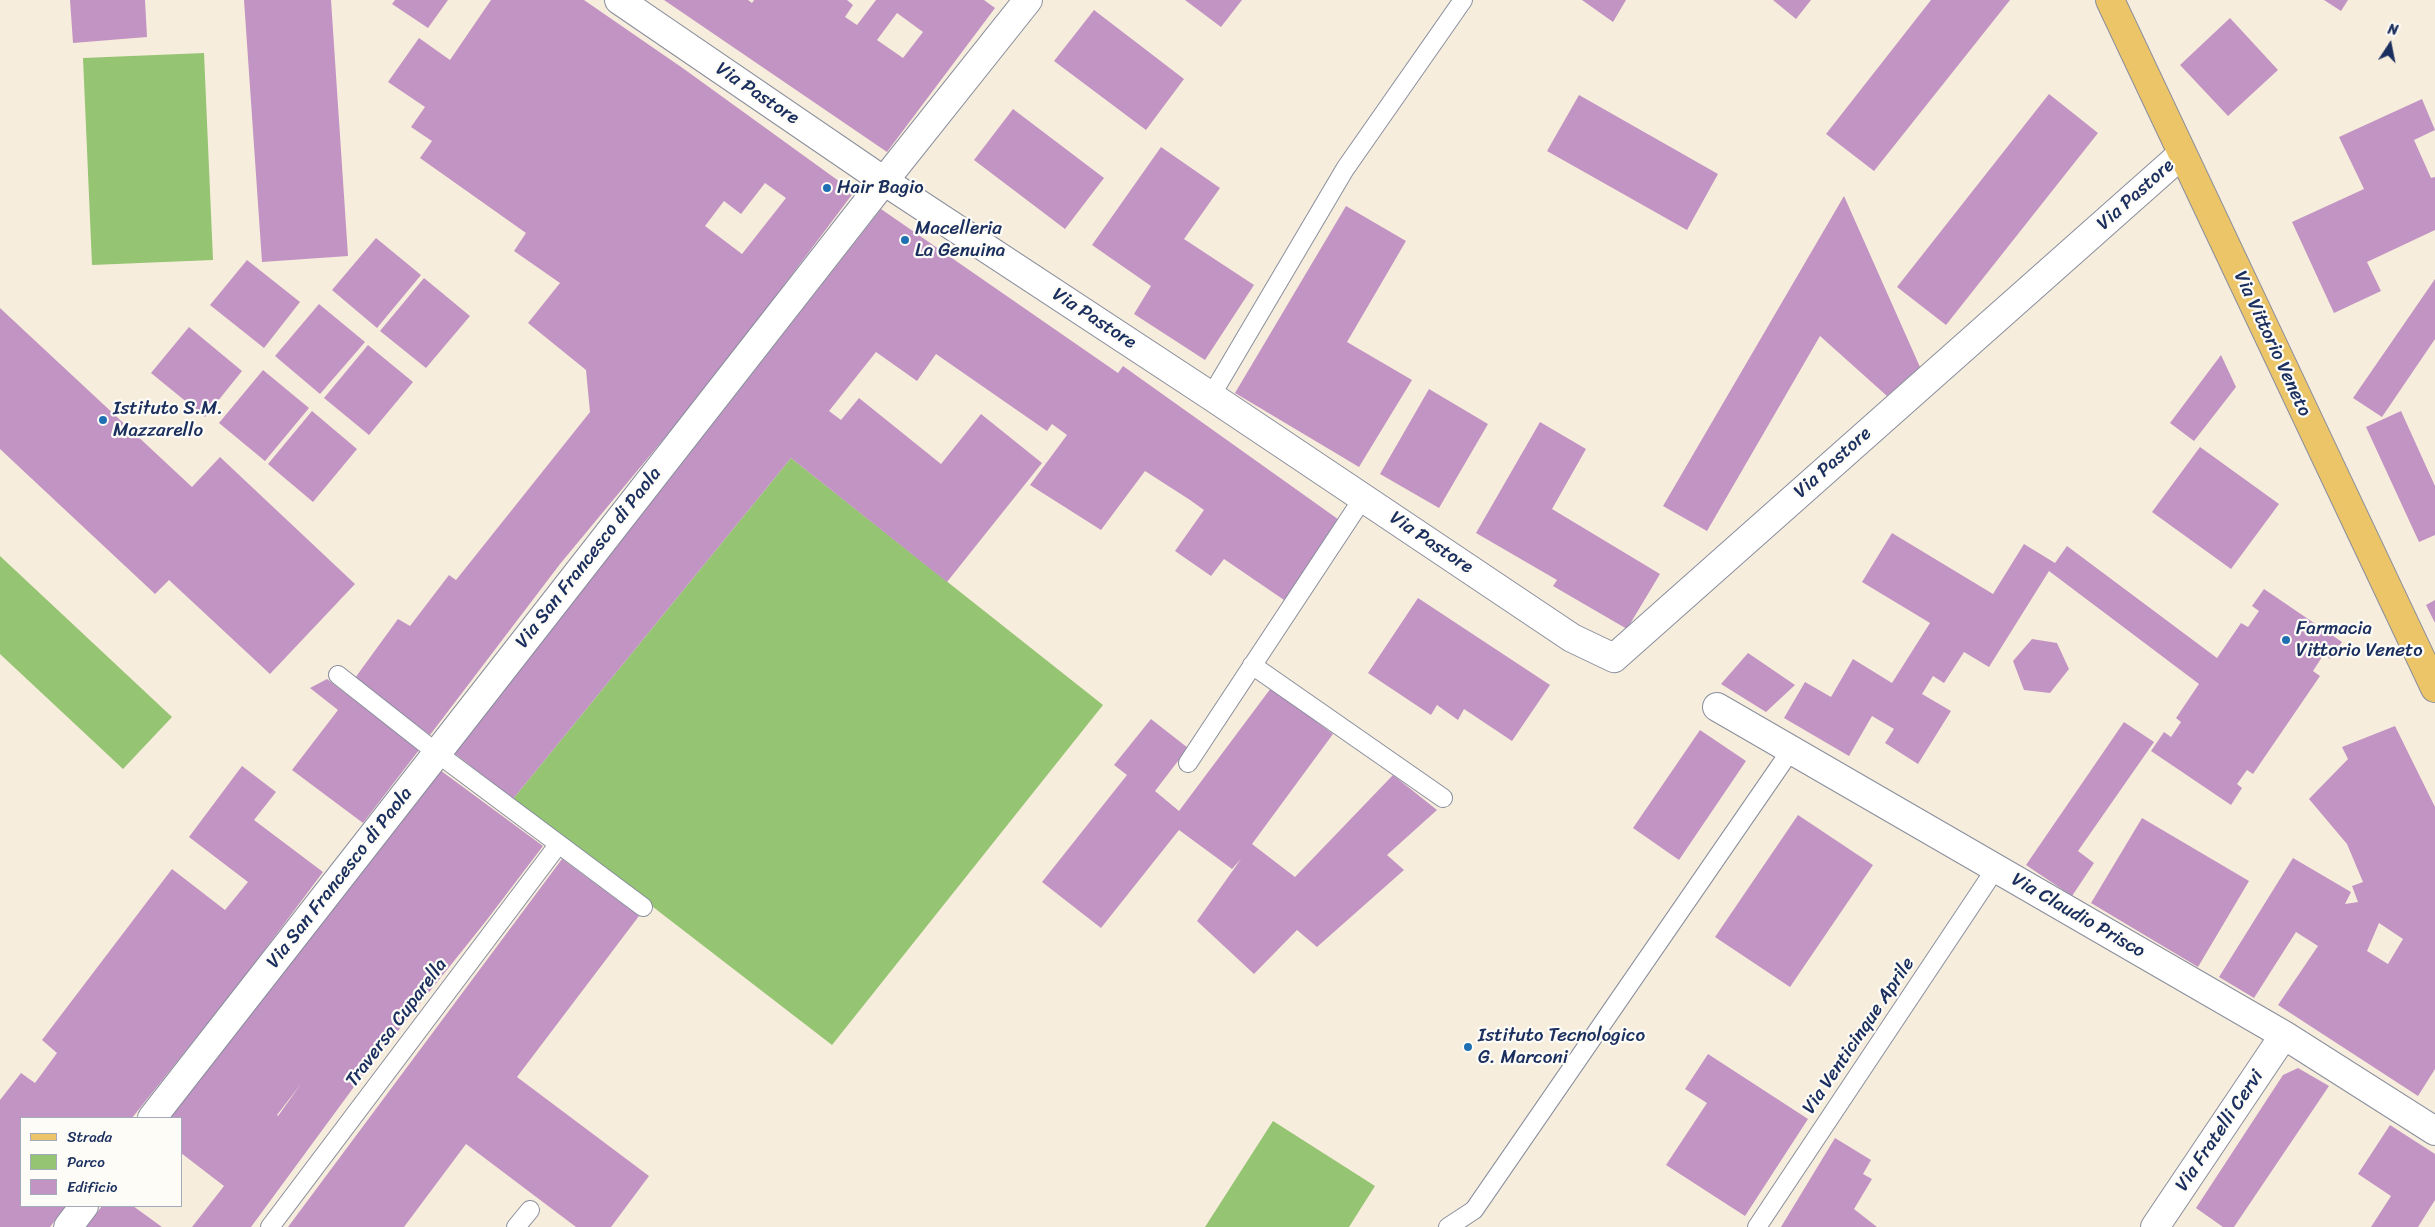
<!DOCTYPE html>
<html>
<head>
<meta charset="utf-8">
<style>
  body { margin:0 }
  #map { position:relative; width:2435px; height:1227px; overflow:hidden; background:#f7eddc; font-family:Sriracha,sans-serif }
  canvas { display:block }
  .legend { position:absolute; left:20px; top:1117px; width:162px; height:90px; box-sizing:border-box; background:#fdfcf7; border:1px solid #a3aaba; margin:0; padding:6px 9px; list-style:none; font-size:15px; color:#1b2f5e }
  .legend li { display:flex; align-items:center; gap:10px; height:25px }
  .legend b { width:25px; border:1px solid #a3aaba }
  .north { position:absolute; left:2365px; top:20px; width:50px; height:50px; -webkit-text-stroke:4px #fdfcf7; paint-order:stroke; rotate:11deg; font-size:14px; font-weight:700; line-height:20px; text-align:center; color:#1b2f5e }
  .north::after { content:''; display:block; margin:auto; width:18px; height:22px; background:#1b2f5e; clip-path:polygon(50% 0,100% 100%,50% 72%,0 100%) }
</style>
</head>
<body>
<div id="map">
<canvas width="2435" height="1227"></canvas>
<ul class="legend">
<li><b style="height:6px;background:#ecc569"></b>Strada</li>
<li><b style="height:14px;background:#95c473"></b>Parco</li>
<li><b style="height:14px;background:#c294c3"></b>Edificio</li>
</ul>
<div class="north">N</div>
</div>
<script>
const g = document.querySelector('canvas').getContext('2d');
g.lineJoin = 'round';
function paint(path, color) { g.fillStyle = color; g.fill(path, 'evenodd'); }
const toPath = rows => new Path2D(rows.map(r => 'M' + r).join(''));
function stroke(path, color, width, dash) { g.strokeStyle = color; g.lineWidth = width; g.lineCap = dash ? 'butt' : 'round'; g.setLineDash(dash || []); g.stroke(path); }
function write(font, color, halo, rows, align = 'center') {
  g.font = font + ' Sriracha,sans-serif'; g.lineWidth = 4.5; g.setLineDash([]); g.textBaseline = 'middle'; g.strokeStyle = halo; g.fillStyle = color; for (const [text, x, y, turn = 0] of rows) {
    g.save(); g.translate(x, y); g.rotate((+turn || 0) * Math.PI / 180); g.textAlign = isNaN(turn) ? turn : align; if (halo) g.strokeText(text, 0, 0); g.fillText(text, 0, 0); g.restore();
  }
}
paint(toPath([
  [204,53,213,260,92,265,83,58],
  [791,458,1103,705,832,1045,513,799],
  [0,556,172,717,123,769,0,654],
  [1273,1121,1375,1186,1349,1227,1205,1227]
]), '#95c473');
paint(toPath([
  [70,0,145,0,147,37,73,43],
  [244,0,331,0,348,256,262,262],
  [395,0,448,0,428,28,392,4],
  [491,0,584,0,684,69,854,192,715,377,560,564,430,735,355,678,398,619,410,626,449,575,456,580,590,412,586,370,528,323,560,283,514,251,526,233,420,158,432,141,411,127,425,107,388,82,419,38,450,60],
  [765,183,786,198,742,254,705,226,724,201,741,214],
  [664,0,748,0,752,3,754,0,847,0,853,5,845,17,857,25,876,0,984,0,995,8,887,152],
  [897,13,923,32,903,58,877,40],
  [1185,0,1242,0,1221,27],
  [1582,0,1626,0,1613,22],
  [1773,0,1811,0,1796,19],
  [1931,0,2010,0,1874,171,1826,134],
  [2324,0,2348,0,2341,11],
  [1094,10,1184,79,1146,130,1054,61],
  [2230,18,2278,70,2228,116,2180,65],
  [2049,94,2098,133,1946,325,1897,287],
  [1579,95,1718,174,1687,230,1547,151],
  [2422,99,2435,130,2414,140,2431,178,2435,177,2435,230,2367,262,2381,291,2334,313,2292,222,2364,189,2339,137],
  [1013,109,1104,178,1065,229,974,160],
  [1161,147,1220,188,1184,239,1254,285,1205,360,1134,314,1151,286,1092,245],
  [1844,196,1920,367,1887,396,1820,336,1707,531,1663,506],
  [1346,206,1406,241,1347,342,1412,380,1359,467,1235,393],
  [881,209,1118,373,1123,366,1342,522,1287,602,1224,559,1211,576,1175,551,1204,510,1190,500,1145,471,1101,530,1030,485,1067,435,1052,424,1047,431,936,354,917,381,876,352,829,411,841,420,859,398,941,464,981,414,1042,463,947,582,791,458,513,799,454,753,499,693,625,536],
  [376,238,421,275,377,328,332,290],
  [247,260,300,302,264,348,210,305],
  [424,278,470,316,426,368,380,331],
  [2435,279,2435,339,2382,417,2353,398],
  [319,304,365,342,320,394,275,356],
  [0,308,192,487,220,457,355,584,270,674,169,580,155,594,0,449],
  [189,327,242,371,205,417,151,373],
  [368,345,413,382,369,435,324,398],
  [2221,355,2236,387,2194,441,2170,423],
  [263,370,309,408,265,461,219,423],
  [1429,389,1488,424,1439,508,1380,474],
  [312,411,357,449,313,502,268,464],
  [2401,411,2435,486,2435,535,2419,542,2366,427],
  [1540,422,1586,449,1552,509,1660,574,1627,629,1553,586,1557,580,1476,533],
  [2200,447,2279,504,2231,569,2152,512],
  [1892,533,1993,594,2024,544,2055,563,2067,546,2217,658,2241,623,2248,627,2259,611,2252,606,2264,589,2342,642,2330,659,2324,654,2313,671,2320,676,2253,774,2247,770,2237,784,2242,788,2231,805,2151,751,2164,732,2171,737,2181,722,2176,718,2199,684,2049,571,1989,667,1964,652,1944,683,1933,676,1922,694,1951,711,1918,764,1885,743,1894,729,1872,716,1849,756,1784,718,1805,682,1831,697,1853,659,1892,683,1930,623,1862,582],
  [1418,598,1550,685,1512,741,1464,709,1458,720,1437,705,1431,715,1368,673],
  [2435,600,2435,623,2426,605],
  [2032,639,2057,643,2069,669,2050,693,2024,690,2013,661],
  [1748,653,1795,685,1766,712,1721,684],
  [327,679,419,750,363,823,292,770,338,710,310,688],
  [1271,688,1333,734,1252,844,1295,877,1393,775,1437,810,1387,855,1404,870,1317,947,1297,930,1254,974,1197,921,1241,859,1232,869,1179,830,1101,928,1042,882,1127,775,1114,765,1151,719,1188,748,1155,791,1179,811],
  [2124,722,2154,742,2078,851,2094,863,2072,896,2026,865],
  [2395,726,2435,807,2435,1069,2418,1096,2278,1005,2318,946,2296,932,2254,998,2219,977,2293,858,2351,892,2345,904,2358,902,2352,886,2363,882,2347,844,2309,799,2348,759,2342,747],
  [2379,923,2403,939,2388,964,2367,951],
  [1700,730,1746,761,1679,860,1633,828],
  [242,766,276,792,254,820,323,872,239,984,132,1118,21,1118,21,1206,66,1206,50,1227,0,1227,0,1100,21,1073,35,1083,57,1053,42,1040,172,869,225,910,248,882,189,837],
  [440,770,543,846,486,921,362,1076,251,1227,192,1227,224,1186,181,1153,181,1118,165,1118],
  [301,1084,278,1116,277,1115],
  [1798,815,1873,865,1790,987,1715,937],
  [2142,818,2249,881,2198,967,2091,903],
  [562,859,639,916,517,1077,649,1176,611,1227,576,1227,466,1144,404,1227,288,1227],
  [1708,1054,1808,1119,1745,1216,1666,1165,1707,1103,1685,1089],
  [2298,1068,2329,1086,2234,1227,2223,1227,2196,1208,2283,1075],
  [2390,1125,2435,1154,2435,1200,2418,1227,2371,1227,2391,1196,2358,1174],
  [1835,1138,1871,1160,1863,1174,1872,1179,1854,1209,1877,1227,1781,1227],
  [102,1206,133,1206,162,1227,86,1227]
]), '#c294c3');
const service = toPath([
  [1211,396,1345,169,1463,0],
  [1252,665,1443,798],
  [338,675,437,753,643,907],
  [1188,763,1363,498],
  [270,1227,558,845],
  [516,1227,530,1210],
  [1448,1227,1474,1210,1791,750],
  [1757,1227,1996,868]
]);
const minor = toPath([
  [619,0,884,181,1211,396,1572,638,1614,658,2182,154],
  [1717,707,2284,1035,2435,1131],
  [152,1118,884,181,1028,0],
  [68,1227,84,1206],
  [2155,1227,2284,1035]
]);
const primary = toPath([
  [2110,0,2435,688]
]);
stroke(service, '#898e9d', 20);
stroke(minor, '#898e9d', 30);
stroke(primary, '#898e9d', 30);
stroke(service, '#fff', 18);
stroke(minor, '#fff', 28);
stroke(primary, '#ecc569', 28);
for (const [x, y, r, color] of [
  [827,188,5,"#1f6fb2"],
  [905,240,5,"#1f6fb2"],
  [103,420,5,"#1f6fb2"],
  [2286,640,5,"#1f6fb2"],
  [1468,1047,5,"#1f6fb2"]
]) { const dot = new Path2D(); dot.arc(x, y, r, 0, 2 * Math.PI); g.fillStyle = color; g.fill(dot); stroke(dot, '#fdfcf7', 2); }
write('19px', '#1b2f5e', '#fdfcf7', [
  ["Via Pastore",757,94,34],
  ["Via Pastore",2136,195,-42],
  ["Via Pastore",1094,319,33],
  ["Via Vittorio Veneto",2272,344,65],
  ["Via Pastore",1833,463,-42],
  ["Via Pastore",1431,543,34],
  ["Via San Francesco di Paola",589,558,-52],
  ["Via San Francesco di Paola",340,878,-52],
  ["Via Claudio Prisco",2078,916,30],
  ["Traversa Cuparella",397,1023,-53],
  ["Via Venticinque Aprile",1859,1036,-56],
  ["Via Fratelli Cervi",2220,1131,-56]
]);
write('19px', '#1b2f5e', '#fdfcf7', [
  ["Hair Bagio",837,188],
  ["Macelleria",915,229],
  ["La Genuina",915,251],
  ["Istituto S.M.",113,409],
  ["Mazzarello",113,431],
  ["Farmacia",2296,629],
  ["Vittorio Veneto",2296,651],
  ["Istituto Tecnologico",1478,1036],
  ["G. Marconi",1478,1058]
], 'left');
</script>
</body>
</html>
